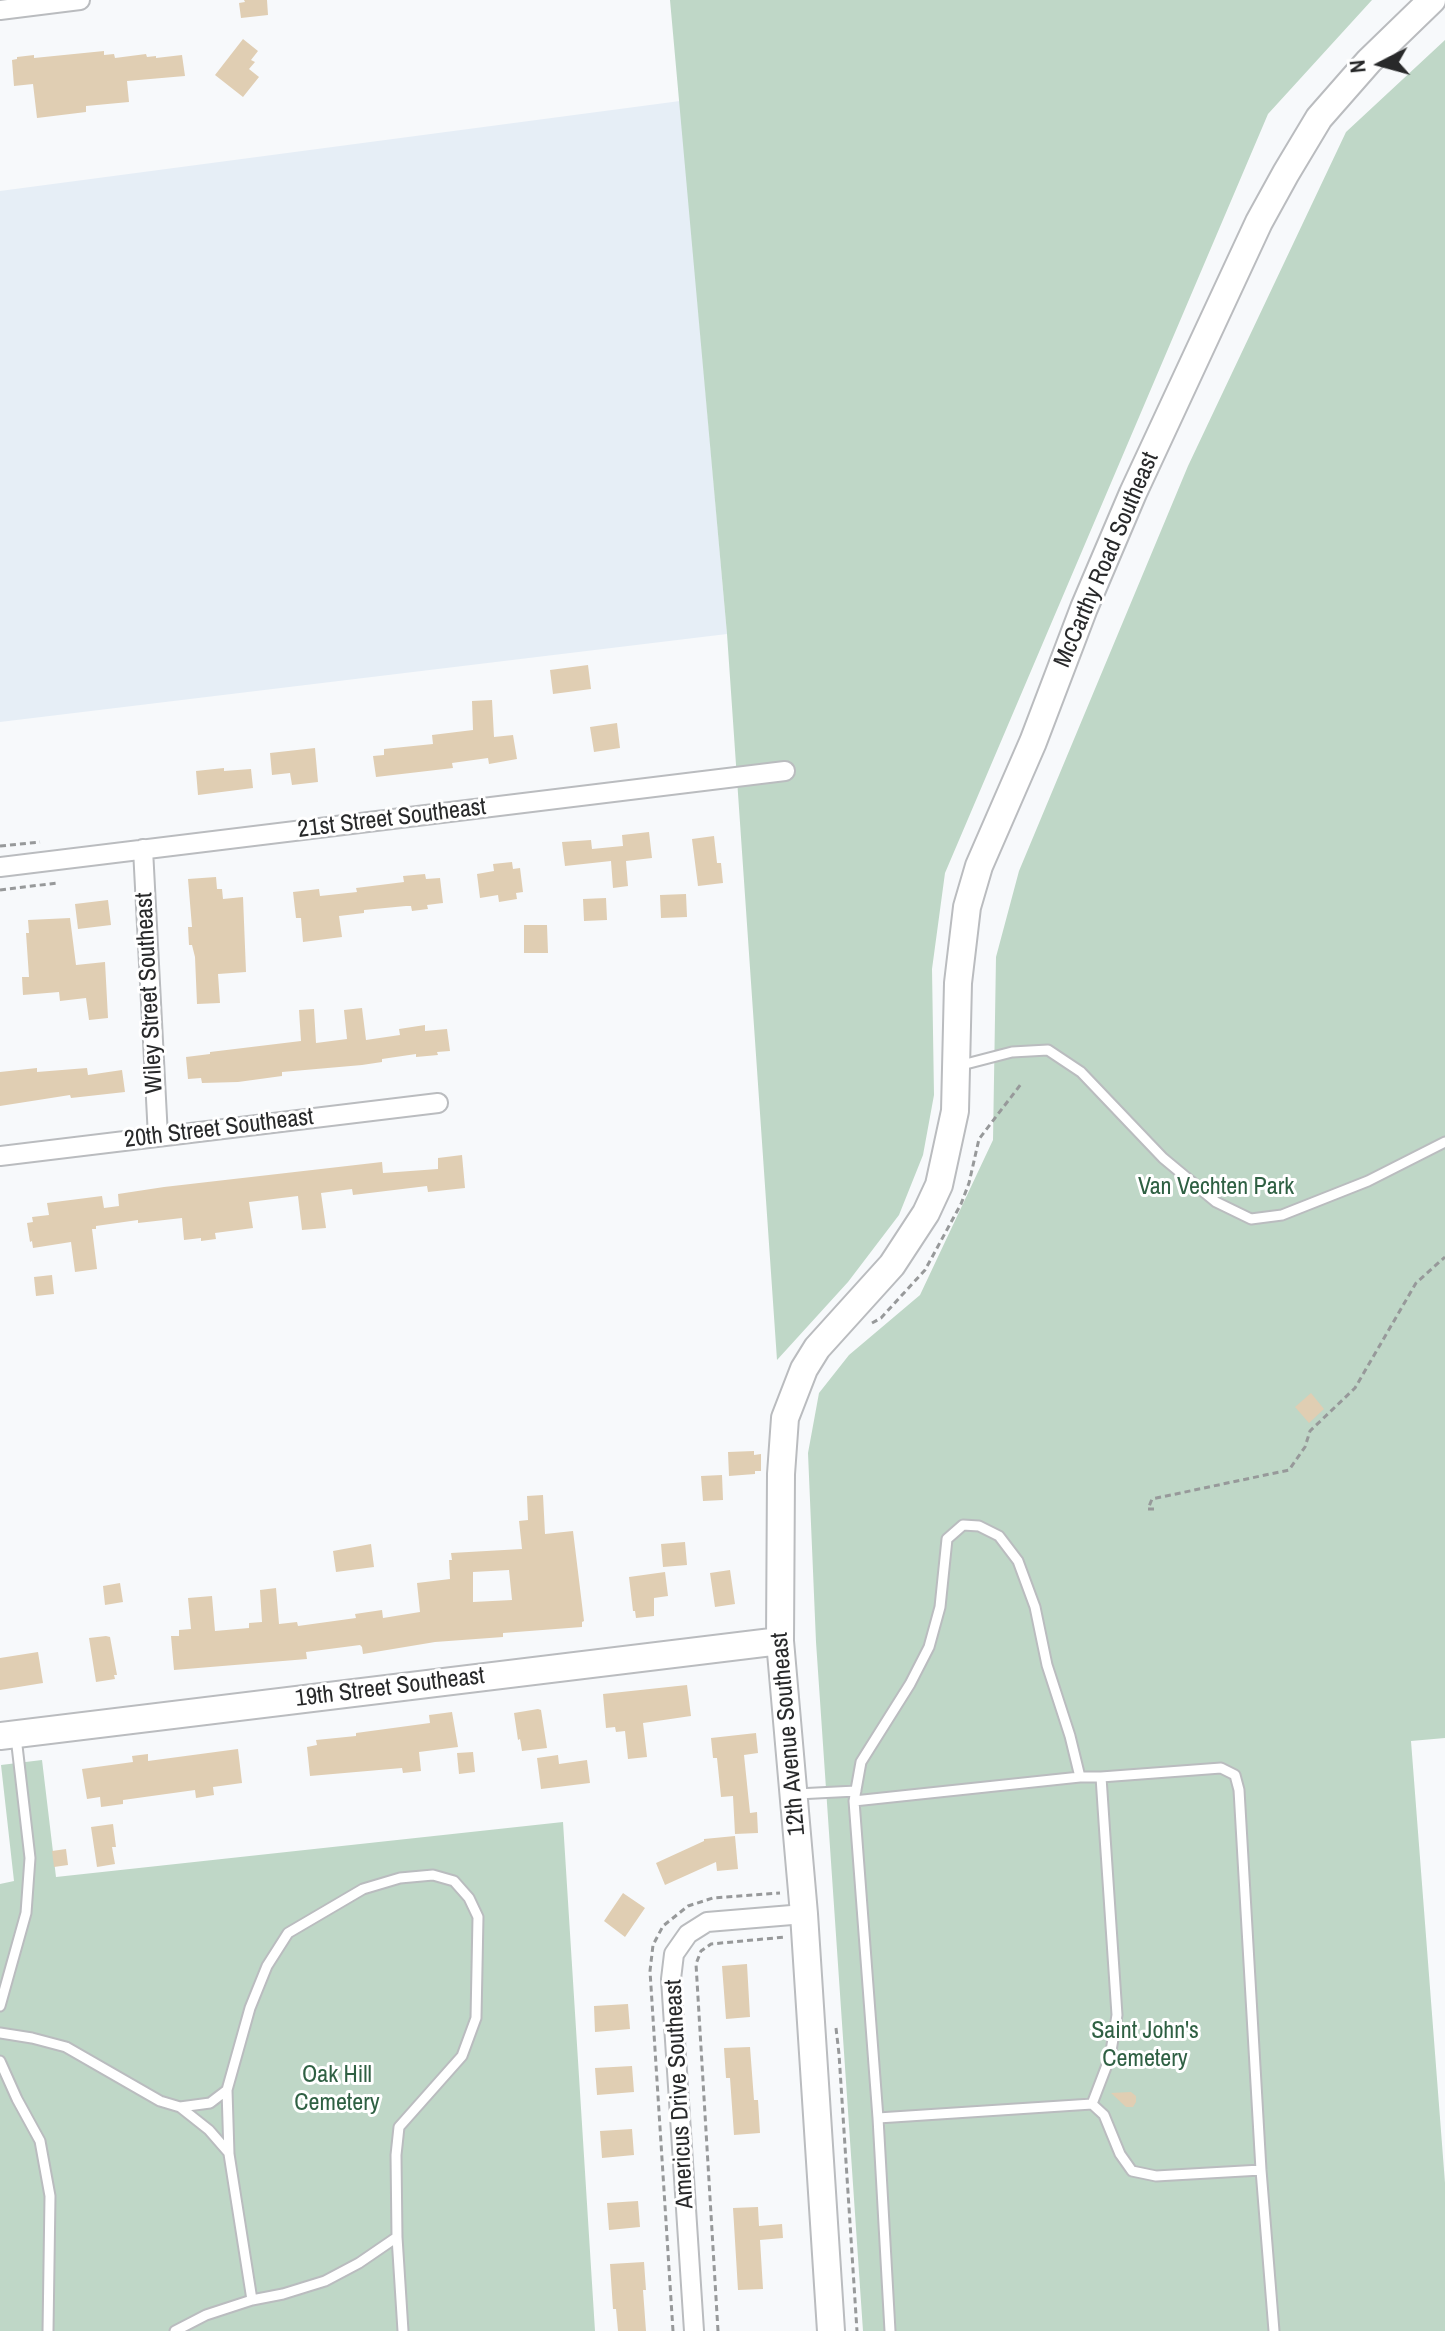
<!DOCTYPE html>
<html>
<head>
<meta charset="utf-8">
<style>
  body { margin:0 }
  #map { position:relative; width:1445px; height:2331px; overflow:hidden; background:#f7f9fb; font-family:"Archivo Narrow",sans-serif }
  canvas { display:block }
  .north { position:absolute; left:1341px; top:24px; width:80px; height:80px; -webkit-text-stroke:6px #fff; paint-order:stroke; rotate:264deg; font-size:22px; font-weight:700; line-height:32px; text-align:center; color:#28292a }
  .north::after { content:''; display:block; margin:auto; width:28px; height:36px; background:#28292a; clip-path:polygon(50% 0,100% 100%,50% 72%,0 100%) }
</style>
</head>
<body>
<div id="map">
<canvas width="1445" height="2331"></canvas>
<div class="north">N</div>
</div>
<script>
const g = document.querySelector('canvas').getContext('2d');
g.lineJoin = 'round';
function paint(path, color) { g.fillStyle = color; g.fill(path, 'evenodd'); }
const toPath = rows => new Path2D(rows.map(r => 'M' + r).join(''));
function stroke(path, color, width, dash) { g.strokeStyle = color; g.lineWidth = width; g.lineCap = dash ? 'butt' : 'round'; g.setLineDash(dash || []); g.stroke(path); }
function write(font, color, halo, rows, align = 'center') {
  g.font = font + ' "Archivo Narrow",sans-serif'; g.lineWidth = 6; g.setLineDash([]); g.textBaseline = 'middle'; g.strokeStyle = halo; g.fillStyle = color; for (const [text, x, y, turn = 0] of rows) {
    g.save(); g.translate(x, y); g.rotate((+turn || 0) * Math.PI / 180); g.textAlign = isNaN(turn) ? turn : align; if (halo) g.strokeText(text, 0, 0); g.fillText(text, 0, 0); g.restore();
  }
}
paint(toPath([
  [680,101,727,634,0,722,0,191]
]), '#e6eef6');
paint(toPath([
  [670,0,1372,0,1268,114,945,873,932,969,934,1095,923,1155,899,1215,848,1282,777,1360,727,634],
  [1445,40,1445,1738,1411,1741,1445,2183,1445,2331,863,2331,816,1642,808,1453,819,1393,849,1355,920,1295,993,1140,996,957,1019,871,1188,466,1346,132],
  [42,1760,56,1877,563,1822,595,2331,0,2331,0,1884,14,1881,1,1765]
]), '#bfd7c7');
paint(toPath([
  [244,0,267,0,268,15,241,18,239,3,245,2],
  [243,39,258,51,251,60,255,62,249,69,259,77,243,97,215,75],
  [104,51,104,55,114,54,115,58,146,54,147,57,156,56,156,58,182,55,185,76,127,81,129,102,86,106,86,112,37,118,33,84,14,86,12,60,17,59,17,57,34,55,34,58],
  [588,665,591,689,553,694,550,670],
  [492,700,494,737,513,735,517,759,489,764,488,758,452,763,453,768,376,777,373,756,384,755,384,749,433,744,432,735,473,730,472,701],
  [617,723,620,748,594,752,590,727],
  [315,748,318,782,292,785,290,773,272,775,270,753],
  [224,768,224,771,251,769,253,788,198,795,196,771],
  [649,832,652,858,626,861,628,886,613,888,611,861,565,866,562,842,591,840,592,849,623,846,622,835],
  [714,836,717,863,721,863,723,883,698,886,692,839],
  [512,862,513,869,520,868,523,892,516,893,517,899,499,902,498,895,480,898,477,874,494,871,493,864],
  [425,874,426,879,440,878,443,903,427,905,428,909,412,911,411,906,406,906,364,910,364,913,339,916,342,937,303,942,301,918,296,918,293,892,319,889,320,896,357,892,356,888,404,882,403,876],
  [216,877,217,889,222,889,223,899,243,897,246,972,218,974,220,1003,197,1004,195,957,192,945,189,945,188,927,192,927,188,879],
  [686,894,687,917,661,918,660,895],
  [606,898,607,920,584,921,583,899],
  [108,900,111,925,78,929,75,904],
  [70,918,76,965,105,962,108,1018,89,1020,86,998,60,1001,59,992,23,995,22,977,29,977,26,933,29,933,28,920],
  [524,925,547,925,548,953,524,953],
  [362,1008,366,1040,400,1035,399,1029,425,1025,425,1031,447,1029,450,1051,437,1052,438,1055,416,1057,416,1054,382,1059,382,1062,362,1065,282,1072,282,1076,238,1082,202,1083,201,1078,188,1079,186,1057,210,1054,210,1052,301,1041,299,1010,314,1009,316,1043,347,1039,344,1010],
  [37,1068,37,1072,87,1068,88,1075,122,1070,125,1092,71,1098,70,1095,0,1106,0,1072],
  [462,1155,465,1188,428,1192,427,1186,353,1195,352,1189,321,1193,326,1228,302,1230,298,1196,249,1202,253,1228,215,1233,216,1239,201,1241,201,1238,184,1240,182,1218,138,1223,138,1220,96,1226,96,1229,92,1229,97,1269,75,1272,71,1242,33,1248,32,1241,30,1242,27,1223,33,1222,32,1217,49,1215,47,1203,102,1196,104,1208,119,1206,118,1194,164,1187,382,1162,383,1173,438,1169,438,1158],
  [52,1275,54,1294,36,1296,34,1277],
  [1311,1393,1324,1409,1309,1423,1295,1407],
  [754,1451,754,1455,761,1454,761,1471,755,1471,755,1474,729,1476,728,1452],
  [722,1475,723,1500,703,1501,701,1476],
  [543,1495,545,1534,573,1531,584,1621,582,1622,582,1627,503,1633,503,1637,435,1642,363,1654,362,1647,360,1645,306,1652,307,1659,174,1670,171,1636,179,1636,179,1630,191,1629,188,1598,212,1596,215,1631,249,1628,249,1623,262,1622,260,1590,276,1588,279,1624,297,1622,298,1626,356,1618,355,1614,382,1610,383,1618,420,1612,417,1583,450,1579,449,1560,452,1560,451,1553,522,1549,519,1521,528,1520,527,1496],
  [509,1570,512,1600,473,1602,473,1572],
  [685,1542,687,1565,663,1567,661,1544],
  [371,1544,374,1567,336,1572,333,1551],
  [730,1570,735,1604,715,1607,710,1573],
  [665,1572,668,1596,654,1598,654,1616,636,1618,635,1611,633,1611,629,1577],
  [120,1583,123,1602,105,1605,103,1586],
  [106,1636,110,1637,117,1675,114,1675,115,1679,96,1682,89,1638],
  [38,1652,43,1683,0,1690,0,1658],
  [687,1685,691,1716,643,1723,647,1757,628,1759,625,1731,616,1732,615,1727,606,1728,603,1694],
  [538,1709,541,1710,547,1748,522,1751,520,1739,518,1740,514,1713],
  [452,1712,458,1747,419,1752,421,1771,403,1773,402,1768,310,1776,307,1747,317,1745,316,1740,356,1736,356,1733,430,1723,429,1715],
  [756,1733,758,1753,744,1755,750,1813,757,1812,758,1833,735,1834,733,1796,721,1797,717,1758,713,1758,711,1738],
  [238,1749,242,1783,213,1787,214,1795,196,1798,195,1790,123,1800,123,1804,101,1807,100,1797,87,1799,82,1769,133,1762,132,1756,148,1754,148,1761],
  [473,1752,475,1772,459,1774,457,1753],
  [558,1755,559,1764,587,1760,590,1783,541,1789,537,1758],
  [113,1824,116,1847,112,1847,115,1864,97,1867,91,1827],
  [735,1836,738,1869,717,1871,716,1862,665,1885,656,1863,704,1841,704,1839],
  [66,1849,68,1865,54,1867,52,1851],
  [623,1893,645,1908,625,1937,604,1921],
  [747,1964,750,2017,726,2019,722,1966],
  [628,2004,630,2029,595,2032,594,2006],
  [750,2047,754,2100,758,2100,760,2133,734,2135,730,2078,726,2078,724,2048],
  [632,2066,634,2092,597,2095,595,2068],
  [1131,2092,1136,2096,1136,2102,1133,2107,1126,2107,1111,2093],
  [632,2129,634,2155,602,2158,600,2131],
  [638,2201,640,2227,609,2230,607,2203],
  [758,2207,759,2226,782,2224,783,2238,760,2240,763,2289,738,2290,733,2208],
  [644,2262,646,2290,643,2290,646,2331,618,2331,616,2309,613,2309,610,2264]
]), '#e0ceb3');
const lane = toPath([
  [958,1066,1012,1052,1048,1050,1081,1072,1163,1158,1216,1202,1251,1219,1282,1215,1368,1181,1445,1142],
  [797,1794,856,1791],
  [854,1801,1080,1777],
  [0,2006,26,1913,30,1858,16,1737],
  [0,2033,32,2038,66,2047,160,2101,180,2107,209,2130,229,2153],
  [0,2061,17,2099,40,2141,50,2196,48,2331],
  [1092,2104,1104,2115,1120,2154,1132,2171,1156,2176,1261,2170],
  [180,2107,210,2103,227,2090],
  [878,2118,1092,2104,1110,2057,1117,2015,1101,1777,1221,1768,1235,1775,1239,1790,1261,2170,1274,2331],
  [252,2300,229,2154,227,2090,250,2008,267,1966,288,1933,363,1889,400,1878,433,1875,454,1881,469,1898,478,1917,476,2018,462,2056,399,2127,396,2155,397,2237,403,2331],
  [175,2331,206,2315,252,2300,283,2294,325,2281,359,2263,397,2237],
  [890,2331,878,2118,854,1801,861,1762,910,1684,929,1647,940,1607,947,1539,963,1525,979,1526,999,1536,1018,1561,1035,1607,1047,1665,1070,1736,1080,1777,1101,1777]
]);
const street = toPath([
  [0,10,80,0],
  [143,849,158,1137],
  [0,867,785,771],
  [0,1156,438,1103],
  [694,2331,671,1979,674,1954,688,1934,707,1922,804,1914]
]);
const secondary = toPath([
  [0,1736,780,1641],
  [831,2331,804,1914,780,1641,781,1474,785,1418,804,1369,817,1348,892,1265,926,1213,939,1185,955,1111,958,983,967,907,979,866,1033,742,1084,608,1133,493,1259,222,1286,173,1319,118,1369,61,1432,0]
]);
stroke(lane, '#babcbf', 13);
stroke(street, '#babcbf', 22);
stroke(secondary, '#babcbf', 30);
stroke(toPath([
  [0,846,40,842],
  [0,890,57,883],
  [872,1323,881,1318,925,1270,961,1204,969,1183,979,1139,1021,1084],
  [1154,1509,1148,1509,1152,1499,1289,1470,1305,1447,1310,1431,1355,1388,1416,1283,1445,1257],
  [836,2028,839,2054,857,2331],
  [673,2331,650,1971,653,1945,663,1926,688,1906,713,1898,780,1893],
  [718,2331,696,1964,701,1951,711,1944,785,1937]
]), '#97999a', 3, [6, 4]);
stroke(lane, '#fff', 9);
stroke(street, '#fff', 18);
stroke(secondary, '#fff', 26);
write('24px', '#28292a', '#fff', [
  ["McCarthy Road Southeast",1107,560,-67],
  ["21st Street Southeast",392,819,-7],
  ["Wiley Street Southeast",150,993,-93],
  ["20th Street Southeast",219,1129,-7],
  ["19th Street Southeast",390,1688,-7],
  ["12th Avenue Southeast",789,1734,-95],
  ["Americus Drive Southeast",680,2094,-93]
]);
write('24px', '#2f6043', '#fff', [
  ["Van Vechten Park",1216,1188],
  ["Saint John's",1145,2032],
  ["Cemetery",1145,2060],
  ["Oak Hill",337,2076],
  ["Cemetery",337,2104]
]);
</script>
</body>
</html>
